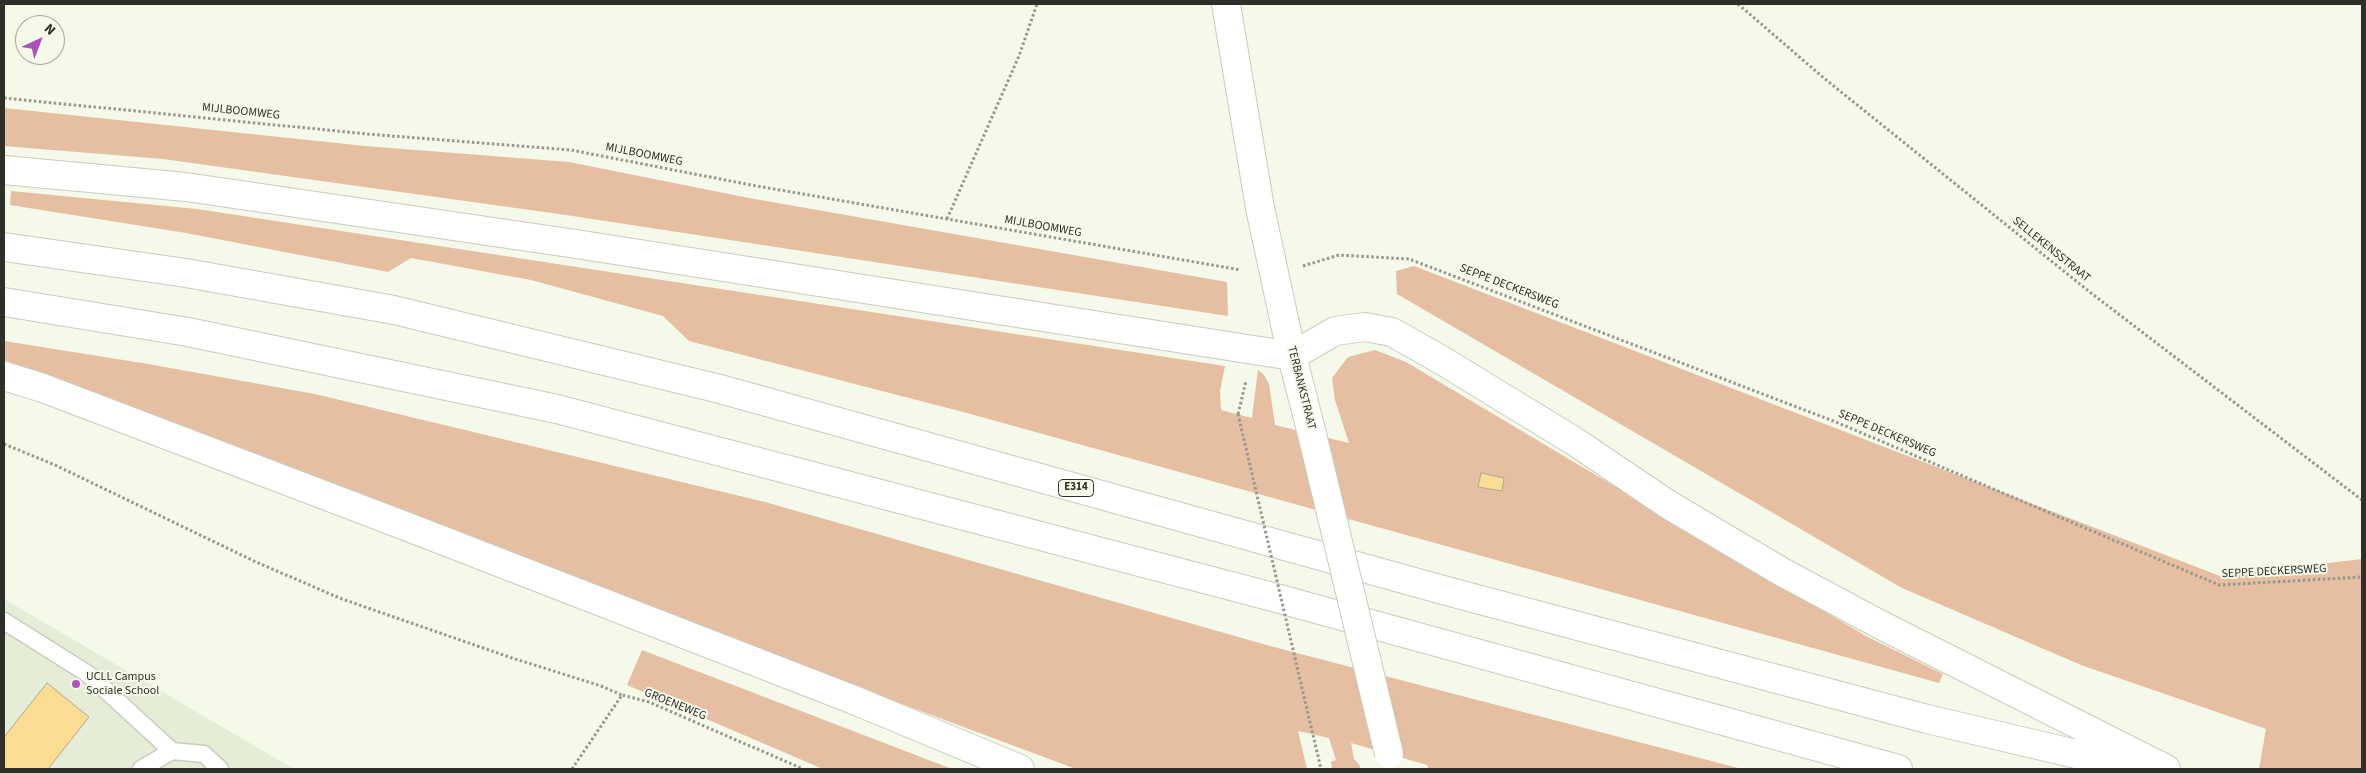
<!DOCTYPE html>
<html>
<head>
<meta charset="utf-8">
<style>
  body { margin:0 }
  #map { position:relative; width:2366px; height:773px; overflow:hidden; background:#f4f9e9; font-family:"Source Sans 3",sans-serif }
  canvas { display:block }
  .frame { position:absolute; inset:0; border:5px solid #2e2f29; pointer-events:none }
  .north { position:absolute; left:15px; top:15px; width:50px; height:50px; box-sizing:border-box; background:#f4f9e9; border:1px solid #a5a89c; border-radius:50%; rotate:43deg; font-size:14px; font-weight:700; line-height:20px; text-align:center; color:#2e2f29 }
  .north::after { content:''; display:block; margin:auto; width:18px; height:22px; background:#ad51bd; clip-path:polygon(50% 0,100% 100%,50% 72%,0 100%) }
</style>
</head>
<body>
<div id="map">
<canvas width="2366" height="773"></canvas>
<div class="frame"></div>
<div class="north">N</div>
</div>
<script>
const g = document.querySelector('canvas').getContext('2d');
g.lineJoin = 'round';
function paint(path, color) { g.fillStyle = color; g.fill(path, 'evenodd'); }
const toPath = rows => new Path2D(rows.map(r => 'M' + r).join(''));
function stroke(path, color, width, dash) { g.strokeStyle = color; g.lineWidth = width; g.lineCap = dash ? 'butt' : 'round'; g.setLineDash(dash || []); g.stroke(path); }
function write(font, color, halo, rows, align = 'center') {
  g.font = font + ' "Source Sans 3",sans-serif'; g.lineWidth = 4; g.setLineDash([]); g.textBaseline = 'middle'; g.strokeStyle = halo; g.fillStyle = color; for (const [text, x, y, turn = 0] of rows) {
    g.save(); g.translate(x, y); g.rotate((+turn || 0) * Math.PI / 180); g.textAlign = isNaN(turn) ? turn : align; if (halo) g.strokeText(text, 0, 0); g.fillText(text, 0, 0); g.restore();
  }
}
paint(toPath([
  [4,599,294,769,4,769]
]), '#e6edd6');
paint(toPath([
  [4,108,365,146,569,162,749,198,1227,282,1228,316,566,215,163,159,4,146],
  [11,191,197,209,1225,366,1220,391,1221,410,1252,418,1258,370,1264,375,1269,384,1275,425,1349,443,1335,400,1332,378,1348,357,1375,350,1406,362,1866,636,1943,674,1939,683,967,413,689,341,663,316,531,280,411,258,388,272,186,233,10,205],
  [1414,266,2220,576,2362,559,2362,769,2259,769,2266,729,2081,665,1902,588,1397,294,1396,271],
  [4,341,148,364,315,394,765,502,1270,646,1742,769,1428,769,1427,765,1351,743,1354,759,1359,764,1361,769,1332,769,1331,762,1336,760,1329,738,1298,731,1307,769,1076,769,859,688,247,450,4,360],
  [642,650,952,769,823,769,627,685]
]), '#e6bea2');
const building = toPath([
  [1481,473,1504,478,1502,491,1478,487,1481,473],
  [47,683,89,717,48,769,4,769,4,737,47,683]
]);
paint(building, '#fadd93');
stroke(building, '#ada798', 1);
const service = toPath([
  [4,621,88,674,172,751,204,754,220,769],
  [141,769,172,751]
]);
const minor = toPath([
  [1226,4,1260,208,1292,356,1312,434]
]);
const motorway = toPath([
  [4,170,186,187,576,244,1292,356,1335,331,1365,327,1392,332,1443,361,1574,441,1669,505,1782,572,1881,625,2166,769],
  [4,247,186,273,394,310,720,389,1443,590,1927,719,2140,769],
  [4,302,188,332,557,409,1269,596,1898,769],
  [4,376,43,388,408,527,854,700,1020,769]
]);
stroke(service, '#c8cdbd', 19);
stroke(minor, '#c8cdbd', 30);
stroke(motorway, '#c8cdbd', 30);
stroke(toPath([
  [1738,4,1825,79,2091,293,2362,500],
  [4,98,367,134,571,150,751,185,1241,270],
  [947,219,1019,56,1037,4],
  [1303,266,1339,255,1409,259,1836,422,2219,585,2362,577],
  [1238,414,1246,381],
  [4,444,55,465,256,562,342,599,512,658,601,686,622,695],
  [1313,735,1321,769],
  [572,769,622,695,649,702,803,769]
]), '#95988d', 3, [2.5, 2.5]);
stroke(service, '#fff', 16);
stroke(minor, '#fff', 28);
stroke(motorway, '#fff', 28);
const minorBridge = toPath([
  [1312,434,1389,754]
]);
stroke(minorBridge, '#c8cdbd', 30, []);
stroke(toPath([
  [1238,414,1313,735]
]), '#95988d', 3, [2.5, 2.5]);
stroke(minorBridge, '#fff', 28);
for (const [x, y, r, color] of [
  [76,684,5,"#ad51bd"]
]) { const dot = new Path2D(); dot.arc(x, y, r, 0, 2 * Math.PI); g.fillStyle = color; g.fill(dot); stroke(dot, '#f4f9e9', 2); }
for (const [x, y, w] of [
  [1076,488,35]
]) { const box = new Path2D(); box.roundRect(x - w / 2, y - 8.5, w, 17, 4); g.fillStyle = '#f4f9e9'; g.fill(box); stroke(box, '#2e2f29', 1); }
write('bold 11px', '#2e2f29', null, [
  ["E314",1076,488]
]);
write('12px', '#2e2f29', '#f4f9e9', [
  ["MIJLBOOMWEG",241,112,6],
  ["MIJLBOOMWEG",644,155,11],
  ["MIJLBOOMWEG",1043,227,10],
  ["SELLEKENSSTRAAT",2051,250,39],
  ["SEPPE DECKERSWEG",1509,287,21],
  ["TERBANKSTRAAT",1301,388,76],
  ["SEPPE DECKERSWEG",1887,434,23],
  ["SEPPE DECKERSWEG",2274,572,-3],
  ["GROENEWEG",675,705,22]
]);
write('12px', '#2e2f29', '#f4f9e9', [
  ["UCLL Campus",86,677],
  ["Sociale School",86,691]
], 'left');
</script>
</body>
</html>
